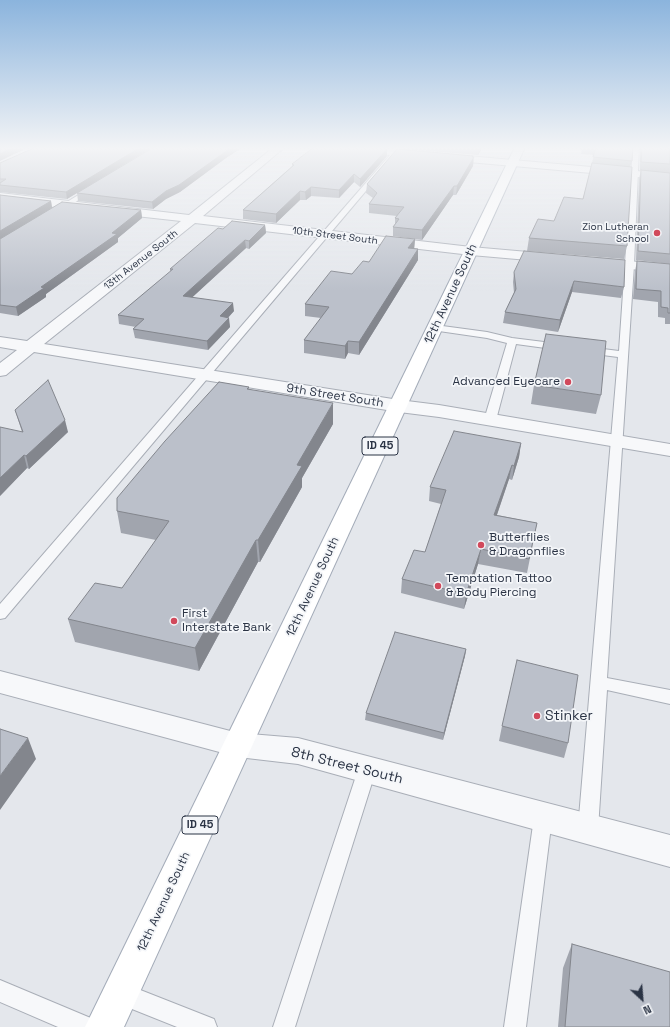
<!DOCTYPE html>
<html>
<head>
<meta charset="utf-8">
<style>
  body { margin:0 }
  #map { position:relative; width:670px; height:1027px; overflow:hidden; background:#e4e7ec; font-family:"Space Grotesk",sans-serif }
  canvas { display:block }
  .north { position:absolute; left:622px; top:979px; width:40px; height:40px; -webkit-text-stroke:3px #f4f6f9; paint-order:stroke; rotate:154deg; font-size:11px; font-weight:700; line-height:16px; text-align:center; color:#2b3445 }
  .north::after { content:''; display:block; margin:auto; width:14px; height:18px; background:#2b3445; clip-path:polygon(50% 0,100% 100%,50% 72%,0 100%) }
</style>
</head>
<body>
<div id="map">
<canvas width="670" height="1027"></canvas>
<div class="north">N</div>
</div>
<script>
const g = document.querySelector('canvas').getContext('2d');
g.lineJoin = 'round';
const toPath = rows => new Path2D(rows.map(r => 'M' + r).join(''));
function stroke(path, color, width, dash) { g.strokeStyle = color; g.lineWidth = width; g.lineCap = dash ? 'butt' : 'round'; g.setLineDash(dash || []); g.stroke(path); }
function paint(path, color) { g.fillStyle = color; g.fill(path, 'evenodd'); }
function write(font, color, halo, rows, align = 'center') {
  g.font = font + ' "Space Grotesk",sans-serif'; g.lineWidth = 3.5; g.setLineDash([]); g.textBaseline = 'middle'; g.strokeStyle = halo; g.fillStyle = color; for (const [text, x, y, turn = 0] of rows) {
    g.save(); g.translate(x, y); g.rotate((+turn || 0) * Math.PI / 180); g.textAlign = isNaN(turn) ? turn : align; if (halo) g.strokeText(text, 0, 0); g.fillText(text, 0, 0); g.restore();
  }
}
const service = toPath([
  [397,147,403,147,5,618,0,619,0,604,397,147],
  [633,147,639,147,634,265,607,678,670,690,670,704,607,690,598,829,595,835,588,838,581,835,578,829,618,357,587,353,582,350,587,347,619,351,633,147],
  [90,188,95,189,59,213,53,213,52,211,90,188],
  [435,325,487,332,512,338,560,344,565,347,560,350,516,344,496,420,490,423,484,420,507,343,487,338,432,330,430,328,432,326,435,325],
  [367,762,373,764,376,770,295,1027,273,1027,358,770,361,764,367,762],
  [543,809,550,812,552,818,526,1027,504,1027,534,818,536,812,543,809],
  [0,980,93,1019,96,1027,58,1027,0,1002,0,980],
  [120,982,214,1019,217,1027,177,1027,112,1001,109,993,112,985,120,982]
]);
const minor = toPath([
  [274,147,285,147,203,216,471,247,551,254,556,255,558,258,556,261,551,262,471,255,195,223,44,344,399,400,439,405,670,444,670,456,439,417,399,412,34,352,6,375,0,376,0,363,17,350,0,347,0,337,27,341,181,221,0,201,0,193,189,215,274,147],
  [329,147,367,147,670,174,670,180,334,150,329,147],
  [596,258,670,265,670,273,591,265,589,262,591,259,596,258],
  [0,671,238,733,298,738,670,835,670,867,298,764,238,757,0,693,0,671]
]);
const primary = toPath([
  [515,147,525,147,124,1027,85,1027,515,147]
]);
stroke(service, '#a9aeb7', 2);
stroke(minor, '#a9aeb7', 2);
stroke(primary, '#a3abb8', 2);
paint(service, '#f7f8fa');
paint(minor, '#f7f8fa');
paint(primary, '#fff');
paint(toPath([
  [36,147,153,147,109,174,154,147,243,147,226,158,180,192,166,199,153,209,78,201,77,193,67,199,0,192,0,163],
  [382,147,395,147,394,148],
  [404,147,483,147,478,155,403,149],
  [566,147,633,147,632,161,630,167,627,246,624,259,527,251,529,238,554,221,583,199,594,155,581,154,582,148],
  [640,147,670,147,670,173,640,170],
  [387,156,360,187,354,182,339,198,311,196,306,200,300,200,276,223,243,219,243,210,292,166,292,164],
  [473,156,473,166,456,195,453,195,422,240,393,236,393,227,395,224,395,218,397,216,369,213,369,204,373,198,366,193,367,184],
  [641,170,670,173,670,264,636,260,639,179],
  [0,195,51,201,52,208,141,210,142,218,118,238,118,242,46,294,46,297,18,316,0,313],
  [265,225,266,233,249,249,246,248,192,297,234,311,228,318,230,327,208,350,135,338,133,329,136,327,119,324,118,315,170,272,170,269,223,229],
  [415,239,414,249,418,249,418,260,359,355,348,353,345,359,304,353,304,340,321,318,305,316,305,304,352,274,369,262],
  [637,261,670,264,670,324,665,324,665,318,658,317,658,302,633,299,635,271],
  [514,272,624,287,621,298,572,292,558,332,503,323,505,312,514,293,513,282],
  [534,385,601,395,596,414,531,404],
  [249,387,249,389,333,424,302,478,302,487,260,562,258,562,199,671,75,642,68,619,122,588,156,540,121,533,117,511],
  [15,410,68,432,29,469,27,468,0,496,22,432],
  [521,443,519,457,512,480,509,479,497,515,537,523,527,573,478,564,464,609,401,593,402,579,425,552,441,504,429,501,430,487],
  [466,649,465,656,443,740,365,720,366,713],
  [502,726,568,743,564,758,499,741],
  [572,944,670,1027,558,1027,563,968]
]), '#a1a5ae');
paint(toPath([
  [14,147,29,147,0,161,0,154],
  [141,147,153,147,67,199,66,192],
  [232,147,243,147,226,158,180,192,166,199,153,209,152,202,166,191],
  [479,147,483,147,478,155,478,148],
  [387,149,387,156,360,187,360,179],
  [473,156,473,160,474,157,473,166,456,195,457,186],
  [354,174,354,182,339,198,339,190],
  [454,186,453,195,422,240,422,230],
  [311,187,311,196,306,200,305,192],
  [300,191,300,200,276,223,276,214],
  [51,201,52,208,0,240,0,231],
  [141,210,142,218,118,238,118,242,46,294,46,297,18,316,16,307,41,287],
  [265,225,266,233,249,249,249,241],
  [415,239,414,250,408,248],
  [245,240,246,248,184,305,183,296],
  [418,249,418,260,359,355,359,342],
  [574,281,572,292,558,332,560,320],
  [233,303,234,311,221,325,220,316],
  [229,318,230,327,208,350,207,341],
  [348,341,348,353,345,359,345,346],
  [333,403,333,424,302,478,302,487,260,562,258,540,297,465],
  [65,420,68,432,29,469,26,456],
  [521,443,519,457,512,480,514,466],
  [24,455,27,468,0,496,0,478],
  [512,465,509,479,492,529,494,515],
  [256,540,258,562,199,671,195,648],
  [481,549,478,564,464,609,466,594],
  [466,649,465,656,443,740,444,733],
  [28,738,36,759,0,810,0,776]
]), '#83868d');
const building = toPath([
  [0,147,14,147,0,154,0,147],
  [36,147,141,147,66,192,0,185,0,183,6,179,0,179,0,163,36,147],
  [154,147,232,147,179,185,166,191,152,202,77,193,154,147],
  [314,147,368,147,387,149,360,179,354,174,339,190,311,187,305,192,300,191,276,214,243,210,294,165,292,164,314,147],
  [596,147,633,147,632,161,593,157,596,147],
  [642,147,670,147,670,164,641,162,642,147],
  [397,149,473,156,472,157,474,157,457,186,454,186,422,230,393,227,399,219,395,218,404,207,369,204,377,193,367,184,397,149],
  [592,163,632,167,627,246,529,238,538,219,554,221,564,197,583,199,592,163],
  [641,170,670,173,670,254,638,251,641,170],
  [0,195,51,201,0,231,0,195],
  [62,202,141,210,112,233,117,234,41,287,44,288,16,307,0,305,0,239,62,202],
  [232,221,265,225,249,241,245,240,183,296,233,303,220,316,229,318,207,341,133,329,144,319,118,315,173,269,170,269,218,228,223,229,232,221],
  [386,236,415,239,408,248,418,249,359,342,348,341,345,346,304,340,329,307,305,304,331,271,352,274,363,261,369,262,386,236],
  [524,251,625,260,624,287,574,281,560,320,505,312,516,289,514,272,524,251],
  [637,261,670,264,670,313,668,313,668,308,661,307,661,291,636,289,637,261],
  [546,334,606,341,601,395,534,385,546,334],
  [48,380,65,420,26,456,24,455,0,478,0,427,23,432,15,410,48,380],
  [219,382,249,387,247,389,333,403,297,465,302,466,258,540,256,540,195,648,68,619,95,583,122,588,169,521,117,511,117,498,165,441,219,382],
  [454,431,521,443,514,466,512,465,494,515,537,523,529,559,481,549,466,594,402,579,414,550,425,552,446,490,430,487,454,431],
  [395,632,466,649,444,733,366,713,395,632],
  [517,660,578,675,568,743,502,726,517,660],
  [0,729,28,738,0,776,0,729],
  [572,944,670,972,670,1027,565,1027,572,944]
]);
paint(building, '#bbc0ca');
stroke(building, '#83868d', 1);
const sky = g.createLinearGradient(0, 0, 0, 291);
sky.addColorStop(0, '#8bb4dd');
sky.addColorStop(0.51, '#f3f4f6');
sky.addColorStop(1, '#f3f4f600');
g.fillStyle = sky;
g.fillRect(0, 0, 670, 291);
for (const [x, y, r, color] of [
  [657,233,4,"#d1495b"],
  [568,382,4,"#d1495b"],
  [481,545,4,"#d1495b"],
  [438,586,4,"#d1495b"],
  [174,621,4,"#d1495b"],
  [537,716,4,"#d1495b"]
]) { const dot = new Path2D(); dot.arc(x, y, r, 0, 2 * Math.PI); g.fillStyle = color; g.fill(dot); stroke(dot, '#f4f6f9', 1.5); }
write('10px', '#2b3445', '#f4f6f9', [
  ["Zion Lutheran",649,227],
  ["School",649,239]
], 'right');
write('10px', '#2b3445', '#f4f6f9', [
  ["10th Street South",335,236,7],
  ["13th Avenue South",141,260,-38]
]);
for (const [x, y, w] of [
  [380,446,36],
  [200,825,36]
]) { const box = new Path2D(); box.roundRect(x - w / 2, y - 9, w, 18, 3); g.fillStyle = '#f4f6f9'; g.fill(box); stroke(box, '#2b3445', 1); }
write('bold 11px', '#2b3445', null, [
  ["ID 45",380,446],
  ["ID 45",200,825]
]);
write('12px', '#2b3445', '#f4f6f9', [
  ["12th Avenue South",451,294,-65],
  ["9th Street South",335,396,9],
  ["12th Avenue South",313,587,-65],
  ["12th Avenue South",164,902,-65]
]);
write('12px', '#2b3445', '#f4f6f9', [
  ["Advanced Eyecare",560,382,"right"],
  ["Butterflies",489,538],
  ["& Dragonflies",489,552],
  ["Temptation Tattoo",446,579],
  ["& Body Piercing",446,593],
  ["First",182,614],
  ["Interstate Bank",182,628]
], 'left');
write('14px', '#2b3445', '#f4f6f9', [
  ["Stinker",545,716]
], 'left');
write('14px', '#2b3445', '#f4f6f9', [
  ["8th Street South",347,766,14]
]);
</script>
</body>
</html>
